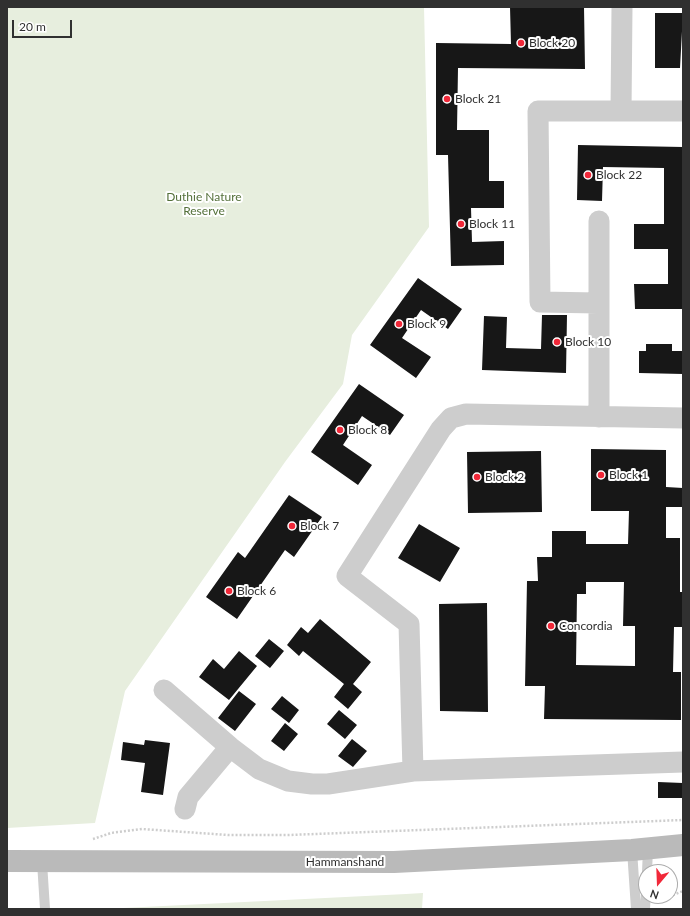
<!DOCTYPE html>
<html>
<head>
<meta charset="utf-8">
<style>
  body { margin:0 }
  #map { position:relative; width:690px; height:916px; overflow:hidden; background:#fff; font-family:Lato,sans-serif }
  canvas { display:block }
  .frame { position:absolute; inset:0; border:8px solid #303030; pointer-events:none }
  .north { position:absolute; left:638px; top:864px; width:40px; height:40px; box-sizing:border-box; background:#fff; border:1px solid #acacac; border-radius:50%; rotate:199deg; font-size:11px; font-weight:700; line-height:16px; text-align:center; color:#303030 }
  .north::after { content:''; display:block; margin:auto; width:14px; height:18px; background:#f12839; clip-path:polygon(50% 0,100% 100%,50% 72%,0 100%) }
  .scale { position:absolute; left:12px; top:20px; width:60px; height:18px; box-sizing:border-box; border:2px solid #303030; border-top:0; padding-left:5px; font-size:12px; line-height:14px; white-space:nowrap; color:#303030; -webkit-text-stroke:3px #fff; paint-order:stroke }
</style>
</head>
<body>
<div id="map">
<canvas width="690" height="916"></canvas>
<div class="frame"></div>
<div class="north">N</div>
<div class="scale">20 m</div>
</div>
<script>
const g = document.querySelector('canvas').getContext('2d');
g.lineJoin = 'round';
function paint(path, color) { g.fillStyle = color; g.fill(path, 'evenodd'); }
const toPath = rows => new Path2D(rows.map(r => 'M' + r).join(''));
function stroke(path, color, width, dash) { g.strokeStyle = color; g.lineWidth = width; g.lineCap = dash ? 'butt' : 'round'; g.setLineDash(dash || []); g.stroke(path); }
function write(font, color, halo, rows, align = 'center') {
  g.font = font + ' Lato,sans-serif'; g.lineWidth = 4; g.setLineDash([]); g.textBaseline = 'middle'; g.strokeStyle = halo; g.fillStyle = color; for (const [text, x, y, turn = 0] of rows) {
    g.save(); g.translate(x, y); g.rotate((+turn || 0) * Math.PI / 180); g.textAlign = isNaN(turn) ? turn : align; if (halo) g.strokeText(text, 0, 0); g.fillText(text, 0, 0); g.restore();
  }
}
paint(toPath([
  [7,7,424,7,429,227,352,335,343,384,285,462,125,691,95,823,7,828],
  [423,893,422,909,103,909,406,894]
]), '#e7eede');
paint(toPath([
  [510,7,584,7,585,69,458,68,457,130,489,130,489,181,504,181,504,208,471,208,472,242,504,241,504,265,451,266,448,155,436,155,436,43,511,44],
  [655,13,683,13,680,68,655,68],
  [578,145,683,147,683,309,635,309,634,284,668,284,668,249,634,249,634,224,664,224,664,168,603,167,602,201,577,200],
  [418,278,462,309,448,329,421,310,402,338,431,357,416,378,370,345],
  [542,315,567,315,566,373,482,370,484,316,507,317,506,348,541,349],
  [646,344,672,344,672,351,683,351,683,374,639,373,639,351,646,351],
  [359,384,404,415,390,435,362,416,343,445,372,465,358,485,311,452],
  [591,449,666,450,666,487,683,488,683,507,666,507,666,538,680,538,680,592,683,592,683,627,674,627,673,672,681,672,681,720,544,719,545,686,525,686,527,581,538,581,537,557,552,557,552,531,586,531,586,544,628,544,629,511,591,511],
  [586,582,624,582,623,626,635,626,635,666,576,665,577,594,586,594],
  [541,451,542,512,468,513,467,452],
  [289,495,322,517,294,557,285,550,237,619,206,597,238,552,245,558],
  [419,524,460,548,440,582,398,558],
  [487,603,488,712,440,711,439,604],
  [320,619,371,662,353,684,362,692,348,709,334,697,344,684,303,651,299,656,287,645,301,627,308,633],
  [269,639,284,651,270,668,255,656],
  [239,651,257,666,229,700,199,677,213,659,224,669],
  [239,691,256,704,235,731,218,718],
  [282,696,299,710,289,723,271,709],
  [339,710,357,725,345,739,327,724],
  [285,723,298,734,284,751,271,741],
  [352,739,367,751,353,767,338,756],
  [145,740,170,743,163,795,141,792,145,763,121,760,123,742,144,745],
  [658,782,683,783,683,798,658,798]
]), '#171717');
stroke(toPath([
  [93,839,111,833,142,829,228,835,289,835,683,820],
  [661,896,671,896,683,891]
]), '#cdcdcd', 2.5, [2, 2]);
stroke(toPath([
  [632,850,636,909],
  [42,862,45,909],
  [647,872,648,849],
  [645,909,646,891]
]), '#cdcdcd', 10);
stroke(toPath([
  [621,111,622,7],
  [599,221,599,417],
  [598,303,540,302,538,111,683,111],
  [164,690,230,747,259,769,288,781,312,784,328,784,413,771,683,762],
  [413,771,409,624,347,576,441,429,451,418,466,414,683,418],
  [185,809,188,797,230,747]
]), '#cdcdcd', 21);
stroke(toPath([
  [7,861,394,862,632,850,683,845]
]), '#bababa', 22);
for (const [x, y, r, color] of [
  [521,43,4,"#f12839"],
  [447,99,4,"#f12839"],
  [588,175,4,"#f12839"],
  [461,224,4,"#f12839"],
  [399,324,4,"#f12839"],
  [557,342,4,"#f12839"],
  [340,430,4,"#f12839"],
  [601,475,4,"#f12839"],
  [477,477,4,"#f12839"],
  [292,526,4,"#f12839"],
  [229,591,4,"#f12839"],
  [551,626,4,"#f12839"]
]) { const dot = new Path2D(); dot.arc(x, y, r, 0, 2 * Math.PI); g.fillStyle = color; g.fill(dot); stroke(dot, '#fff', 1.5); }
write('12px', '#303030', '#fff', [
  ["Block 20",529,43],
  ["Block 21",455,99],
  ["Block 22",596,175],
  ["Block 11",469,224],
  ["Block 9",407,324],
  ["Block 10",565,342],
  ["Block 8",348,430],
  ["Block 1",609,475],
  ["Block 2",485,477],
  ["Block 7",300,526],
  ["Block 6",237,591],
  ["Concordia",559,626]
], 'left');
write('12px', '#54703a', '#fff', [
  ["Duthie Nature",204,197],
  ["Reserve",204,211]
]);
write('12px', '#303030', '#fff', [
  ["Hammanshand",345,862]
]);
</script>
</body>
</html>
